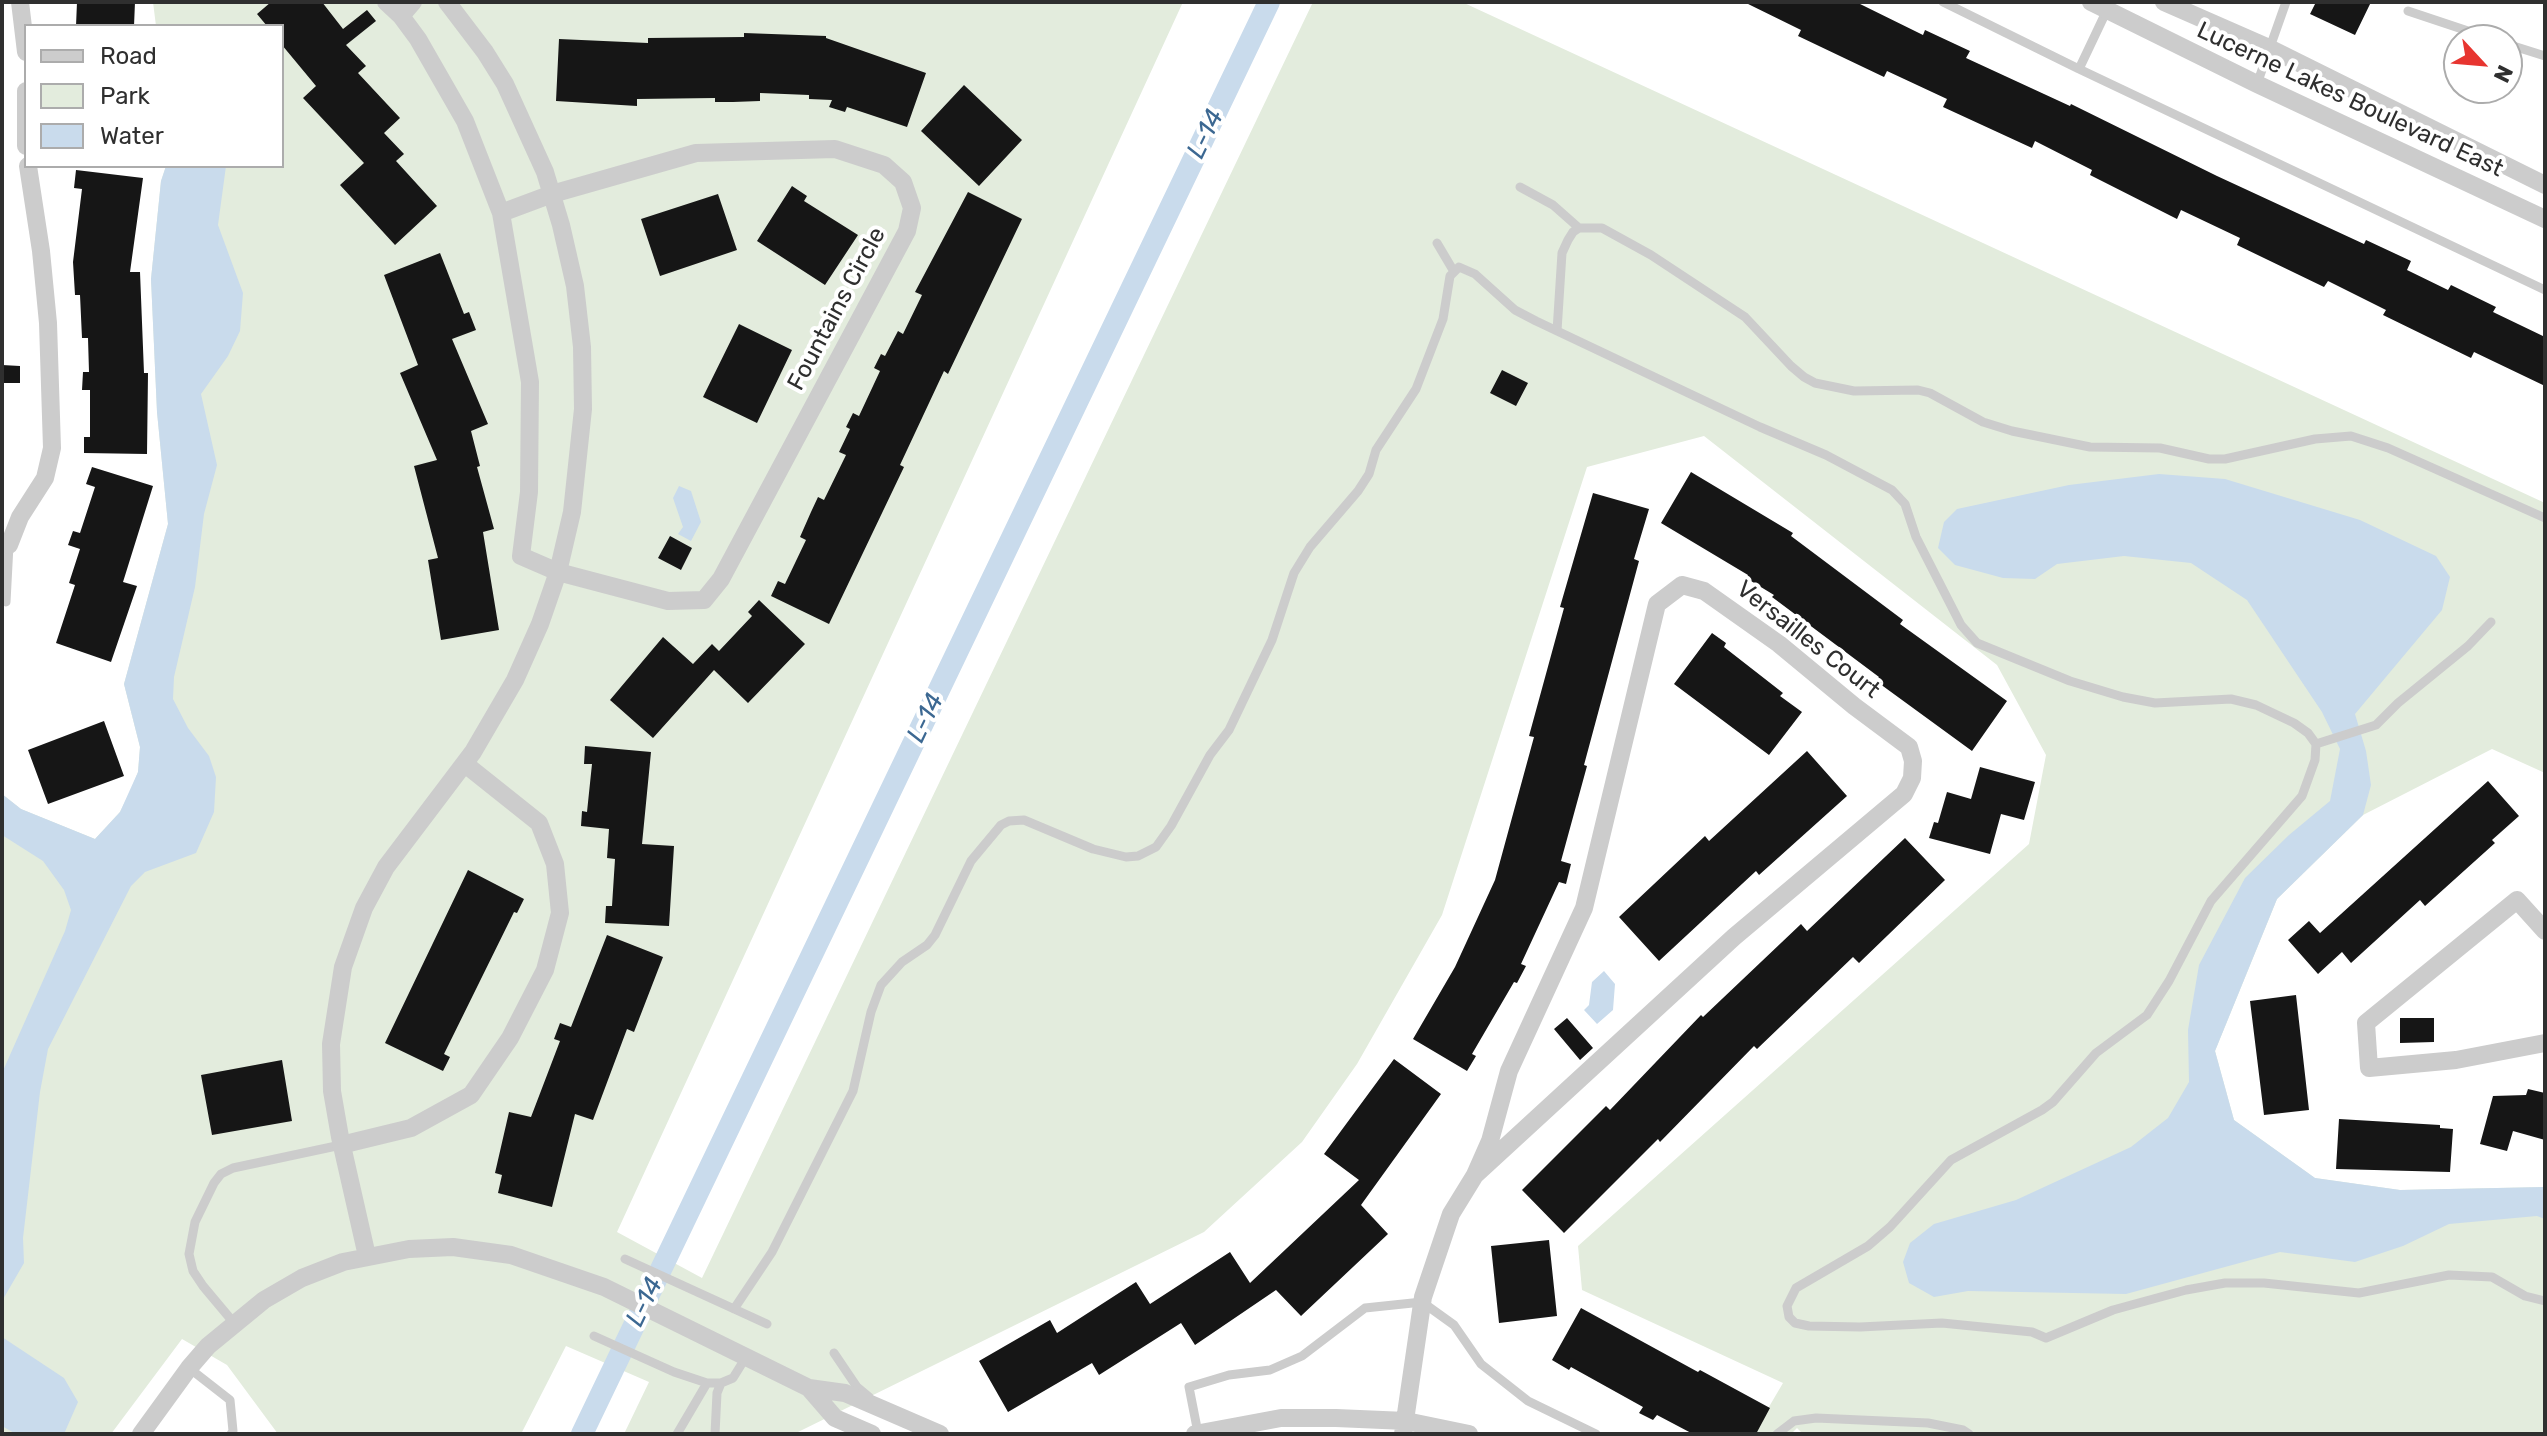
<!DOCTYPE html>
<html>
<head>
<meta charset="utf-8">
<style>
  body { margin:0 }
  #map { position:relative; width:2547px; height:1436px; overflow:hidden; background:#fff; font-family:Rubik,sans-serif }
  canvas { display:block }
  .frame { position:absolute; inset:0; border:4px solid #2f2f2f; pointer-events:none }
  .legend { position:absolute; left:24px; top:24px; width:260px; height:144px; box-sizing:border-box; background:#fff; border:2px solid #acacac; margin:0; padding:10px 14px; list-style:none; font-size:24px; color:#2f2f2f }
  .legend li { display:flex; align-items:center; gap:16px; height:40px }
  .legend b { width:40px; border:2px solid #acacac }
  .north { position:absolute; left:2443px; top:24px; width:80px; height:80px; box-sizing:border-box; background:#fff; border:2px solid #acacac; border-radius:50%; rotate:116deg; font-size:22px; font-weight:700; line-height:32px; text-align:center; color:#2f2f2f }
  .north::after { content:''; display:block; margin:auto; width:28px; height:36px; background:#e73530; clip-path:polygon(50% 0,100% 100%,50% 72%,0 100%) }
</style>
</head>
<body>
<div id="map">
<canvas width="2547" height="1436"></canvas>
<div class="frame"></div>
<ul class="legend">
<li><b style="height:10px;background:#ccc"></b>Road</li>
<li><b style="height:22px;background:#e3ecdd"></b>Park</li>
<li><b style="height:22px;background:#c9dbec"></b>Water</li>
</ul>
<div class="north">N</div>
</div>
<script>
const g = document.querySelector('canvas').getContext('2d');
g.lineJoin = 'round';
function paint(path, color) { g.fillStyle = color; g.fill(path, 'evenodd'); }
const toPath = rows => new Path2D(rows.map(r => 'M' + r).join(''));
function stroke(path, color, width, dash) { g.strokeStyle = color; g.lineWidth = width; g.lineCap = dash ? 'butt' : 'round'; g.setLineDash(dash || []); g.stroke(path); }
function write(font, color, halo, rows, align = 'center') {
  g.font = font + ' Rubik,sans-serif'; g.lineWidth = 8; g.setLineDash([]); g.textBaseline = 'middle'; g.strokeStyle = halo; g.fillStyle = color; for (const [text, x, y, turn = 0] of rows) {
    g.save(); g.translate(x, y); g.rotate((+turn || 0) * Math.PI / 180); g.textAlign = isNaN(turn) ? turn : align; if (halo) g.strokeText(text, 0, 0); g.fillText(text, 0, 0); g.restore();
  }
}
paint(toPath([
  [153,2,1183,2,617,1232,702,1278,1313,2,1462,2,2545,503,2545,773,2492,749,2363,815,2277,899,2215,1051,2234,1120,2315,1178,2400,1190,2545,1187,2545,1434,1803,1434,1797,1428,1791,1434,1753,1434,1783,1383,1582,1290,1578,1246,2029,844,2046,755,1997,665,1704,436,1587,467,1442,915,1357,1064,1302,1142,1204,1232,794,1434,624,1434,649,1382,566,1346,521,1434,278,1434,227,1365,182,1339,111,1434,2,1434,2,794,21,809,95,839,120,812,131,790,138,772,140,747,124,684,168,524,157,412,151,279,161,181,166,166,282,166,282,26,156,26]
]), '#e3ecdd');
paint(toPath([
  [166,166,226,166,218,225,243,293,240,331,228,356,201,394,217,465,204,514,195,587,174,677,173,699,188,728,209,756,216,777,214,812,196,853,145,872,131,886,48,1049,40,1092,23,1238,24,1263,2,1301,2,1073,65,931,71,910,64,890,43,861,2,835,2,794,21,809,95,839,120,812,138,772,140,747,124,684,168,524,157,412,151,279,161,181],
  [2159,474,2225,479,2360,520,2436,556,2450,577,2442,610,2355,714,2366,751,2371,785,2363,815,2277,899,2215,1051,2234,1120,2315,1178,2400,1190,2545,1187,2545,1219,2537,1216,2449,1224,2403,1246,2355,1262,2280,1252,2126,1294,1968,1291,1934,1297,1909,1283,1903,1262,1910,1243,1934,1224,2016,1200,2131,1147,2168,1118,2189,1082,2188,1030,2199,965,2245,878,2289,835,2330,801,2340,749,2322,712,2247,600,2191,563,2124,556,2057,564,2035,579,2003,578,1955,565,1938,548,1944,522,1957,509,2069,485],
  [679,486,691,491,701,522,691,541,678,534,683,527,673,498],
  [1604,971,1615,984,1613,1010,1597,1024,1584,1010,1589,1005,1592,982],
  [2,1337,64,1378,78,1402,64,1434,16,1434,2,1426]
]), '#c9dbec');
stroke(toPath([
  [582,1434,1269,2]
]), '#c9dbec', 22);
paint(toPath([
  [77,2,135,2,134,26,76,26],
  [271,2,322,2,343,29,367,10,376,21,346,45,366,66,358,73,400,118,384,133,404,154,396,161,437,206,395,245,340,185,364,163,303,98,316,86,282,45,282,26,267,26,257,14],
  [1744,2,1856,2,1923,35,1925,30,1970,51,1966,58,2070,106,2071,104,2217,176,2364,244,2366,240,2411,261,2407,270,2448,290,2451,285,2496,307,2493,312,2545,337,2545,386,2474,352,2471,358,2383,315,2386,310,2328,281,2324,287,2237,245,2240,238,2181,210,2177,219,2090,175,2092,170,2035,141,2032,148,1943,107,1947,99,1887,71,1884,77,1798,36,1801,30],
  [2316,2,2371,2,2355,35,2310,14],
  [744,33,826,36,826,38,926,73,907,127,847,107,845,112,829,107,832,100,809,99,809,95,760,93,760,101,733,102,715,102,715,98,637,99,637,106,556,101,559,39,648,43,648,38,744,37],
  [964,85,1022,140,979,186,921,131],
  [76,170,143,178,130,272,140,272,144,373,148,373,147,454,84,453,84,437,90,437,90,390,82,390,83,372,89,372,88,338,82,338,80,295,75,295,73,262,82,189,74,188],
  [792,186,807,196,804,201,858,235,825,285,757,241],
  [968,192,1022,219,948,374,944,371,900,465,904,467,829,624,771,596,778,581,785,584,806,540,800,537,811,512,818,497,824,500,846,455,839,452,850,429,846,427,853,413,859,416,880,371,874,368,881,354,885,356,898,331,903,334,922,295,915,292],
  [718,194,737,250,660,276,641,219],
  [440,253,464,314,469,312,476,330,452,339,488,424,471,431,480,466,477,467,494,529,483,532,499,630,441,640,428,560,438,558,414,466,437,460,400,373,418,365,384,275],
  [739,324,792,350,757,423,703,397],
  [2,365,20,366,20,383,2,383],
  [1502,370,1528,383,1516,406,1490,393],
  [92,467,153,486,123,582,137,586,111,662,56,643,75,585,69,583,80,549,68,545,73,531,80,533,95,487,86,484],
  [1691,472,1793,533,1791,536,1903,620,1900,624,2007,701,1972,751,1876,681,1879,677,1772,597,1774,595,1746,578,1748,575,1661,523],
  [1593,493,1649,509,1634,559,1639,561,1584,765,1587,766,1561,861,1571,864,1566,884,1559,882,1521,964,1526,966,1517,983,1514,982,1472,1054,1476,1056,1467,1071,1413,1039,1455,967,1495,880,1534,737,1529,736,1564,608,1560,607],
  [670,536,692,548,681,570,658,558],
  [759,600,805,644,748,703,714,670,653,738,610,700,663,637,693,664,712,644,719,651,752,616,748,612],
  [1712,633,1726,643,1724,647,1783,693,1780,696,1802,712,1769,755,1674,684],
  [104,721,124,776,48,804,28,750],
  [585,746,651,752,642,844,674,846,669,926,605,923,606,906,612,906,615,859,607,858,609,829,581,826,582,811,587,812,592,764,584,764],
  [1807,751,1847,796,1759,875,1756,871,1659,961,1619,917,1705,836,1709,841],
  [1980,767,2035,782,2024,820,2001,814,1990,854,1929,838,1934,822,1938,823,1947,792,1971,799],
  [2488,781,2519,816,2492,840,2495,843,2425,906,2420,900,2351,963,2342,952,2318,974,2288,940,2309,921,2320,933],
  [1905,838,1945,880,1859,963,1853,957,1757,1049,1754,1046,1660,1142,1658,1139,1564,1233,1522,1190,1606,1106,1610,1110,1701,1015,1703,1017,1801,924,1807,931],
  [468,870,524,899,517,913,514,912,444,1054,450,1057,443,1071,385,1043],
  [607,935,663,957,634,1032,627,1029,593,1120,575,1114,552,1207,498,1193,502,1175,495,1173,509,1112,531,1117,560,1041,554,1039,560,1023,571,1027],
  [2296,995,2309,1110,2264,1115,2250,1001],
  [1567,1018,1593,1048,1580,1060,1554,1029],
  [2400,1018,2434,1018,2434,1042,2400,1043],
  [1394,1059,1441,1094,1361,1205,1388,1234,1301,1316,1276,1290,1195,1345,1181,1323,1099,1375,1092,1363,1008,1412,979,1361,1050,1320,1057,1333,1136,1282,1150,1304,1230,1252,1250,1283,1359,1180,1324,1154],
  [282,1060,292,1121,212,1135,201,1075],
  [2528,1089,2545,1093,2545,1140,2513,1131,2507,1151,2480,1144,2493,1096,2526,1095],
  [2339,1119,2440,1125,2440,1128,2453,1129,2450,1172,2336,1169],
  [1549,1240,1557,1316,1499,1323,1491,1246],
  [1581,1308,1698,1372,1700,1370,1770,1408,1756,1434,1693,1434,1657,1415,1653,1420,1639,1413,1643,1407,1571,1367,1569,1370,1552,1360]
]), '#161616');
stroke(toPath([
  [1943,2,2079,69],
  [2107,10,2079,69,2545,290],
  [2408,11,2495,40],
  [2507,44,2545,56],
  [2257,84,2286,2],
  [1520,187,1553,205,1579,228],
  [1437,243,1453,270],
  [1557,331,1562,253,1568,240,1573,232,1579,228,1602,228,1651,255,1745,317,1791,366,1804,377,1815,383,1854,391,1918,390,1930,393,1983,422,2012,431,2090,447,2160,448,2209,459,2225,459,2315,439,2351,436,2388,448,2545,518],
  [6,602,9,545],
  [2316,744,2376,725,2398,703,2468,646,2491,622],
  [625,1259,767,1324],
  [734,1309,772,1252,853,1091,871,1012,881,985,902,962,927,945,935,935,971,861,1001,825,1009,821,1024,820,1093,849,1126,857,1138,856,1156,847,1171,826,1210,755,1229,730,1272,640,1294,573,1310,547,1358,491,1369,474,1376,450,1416,389,1443,319,1450,276,1459,267,1475,274,1515,310,1536,321,1760,427,1826,455,1892,490,1905,504,1916,537,1961,625,1977,643,2070,681,2123,697,2155,703,2231,699,2256,705,2294,723,2308,733,2316,744,2315,760,2302,796,2211,901,2169,981,2147,1015,2096,1053,2053,1102,2042,1110,1951,1160,1890,1227,1868,1246,1796,1288,1787,1306,1789,1317,1795,1323,1809,1326,1860,1327,1942,1323,2032,1332,2046,1338,2113,1310,2186,1290,2225,1283,2264,1283,2359,1293,2449,1275,2492,1277,2525,1296,2545,1301],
  [234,1323,203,1286,193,1271,189,1254,195,1222,214,1183,221,1174,233,1168,341,1145],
  [594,1336,674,1372,707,1383,721,1383,733,1378,746,1357],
  [834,1353,857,1387,869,1397],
  [189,1368,230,1400,233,1431,231,1434],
  [1198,1433,1189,1387,1229,1375,1270,1370,1302,1356,1365,1308,1422,1302,1454,1325,1481,1364,1528,1401,1596,1434],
  [677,1434,707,1383],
  [715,1434,717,1393,721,1383],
  [1777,1434,1794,1421,1816,1418,1928,1423,1963,1430,1969,1434]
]), '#ccc', 9);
stroke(toPath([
  [20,2,26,52],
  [386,2,401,16],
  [413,2,401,16,418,39,465,121,501,213,530,382,529,492,521,556,558,572,668,601,704,600,721,579,907,231,912,208,903,182,884,165,835,149,696,153,552,194,501,213],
  [2091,2,2257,84,2545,219],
  [2164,2,2269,48,2545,185],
  [26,91,26,146],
  [2,543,9,545,20,517,45,478,52,448,48,323,41,251,28,166],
  [1682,585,1704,591,1779,644,1854,706,1909,747,1913,761,1912,778,1904,794,1734,937,1475,1175,1490,1141,1509,1071,1584,908,1657,604,1682,585],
  [2545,931,2517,900,2366,1023,2369,1068,2456,1060,2545,1043],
  [341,1145,411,1128,471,1095,510,1038,545,970,560,913,555,864,539,823,465,764],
  [367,1256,340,1137,332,1091,331,1044,343,967,364,908,386,867,473,752,515,680,540,624,558,572,572,512,583,409,582,347,575,286,561,225,545,172,505,84,485,52,447,2],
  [809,1388,835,1418,872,1434],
  [141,1434,189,1368,208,1346,264,1300,302,1278,343,1262,409,1249,453,1247,511,1255,604,1287,809,1388,845,1393,940,1434],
  [1195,1434,1281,1418,1336,1418,1406,1421,1469,1434],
  [1403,1434,1423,1297,1451,1214,1475,1175]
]), '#ccc', 18);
write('24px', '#2f2f2f', '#fff', [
  ["Lucerne Lakes Boulevard East",2350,100,25],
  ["Fountains Circle",837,309,-62],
  ["Versailles Court",1808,640,38]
]);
write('italic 26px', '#3c6892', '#fff', [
  ["L-14",1206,134,-64],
  ["L-14",926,718,-64],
  ["L-14",645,1302,-64]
]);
</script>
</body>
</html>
